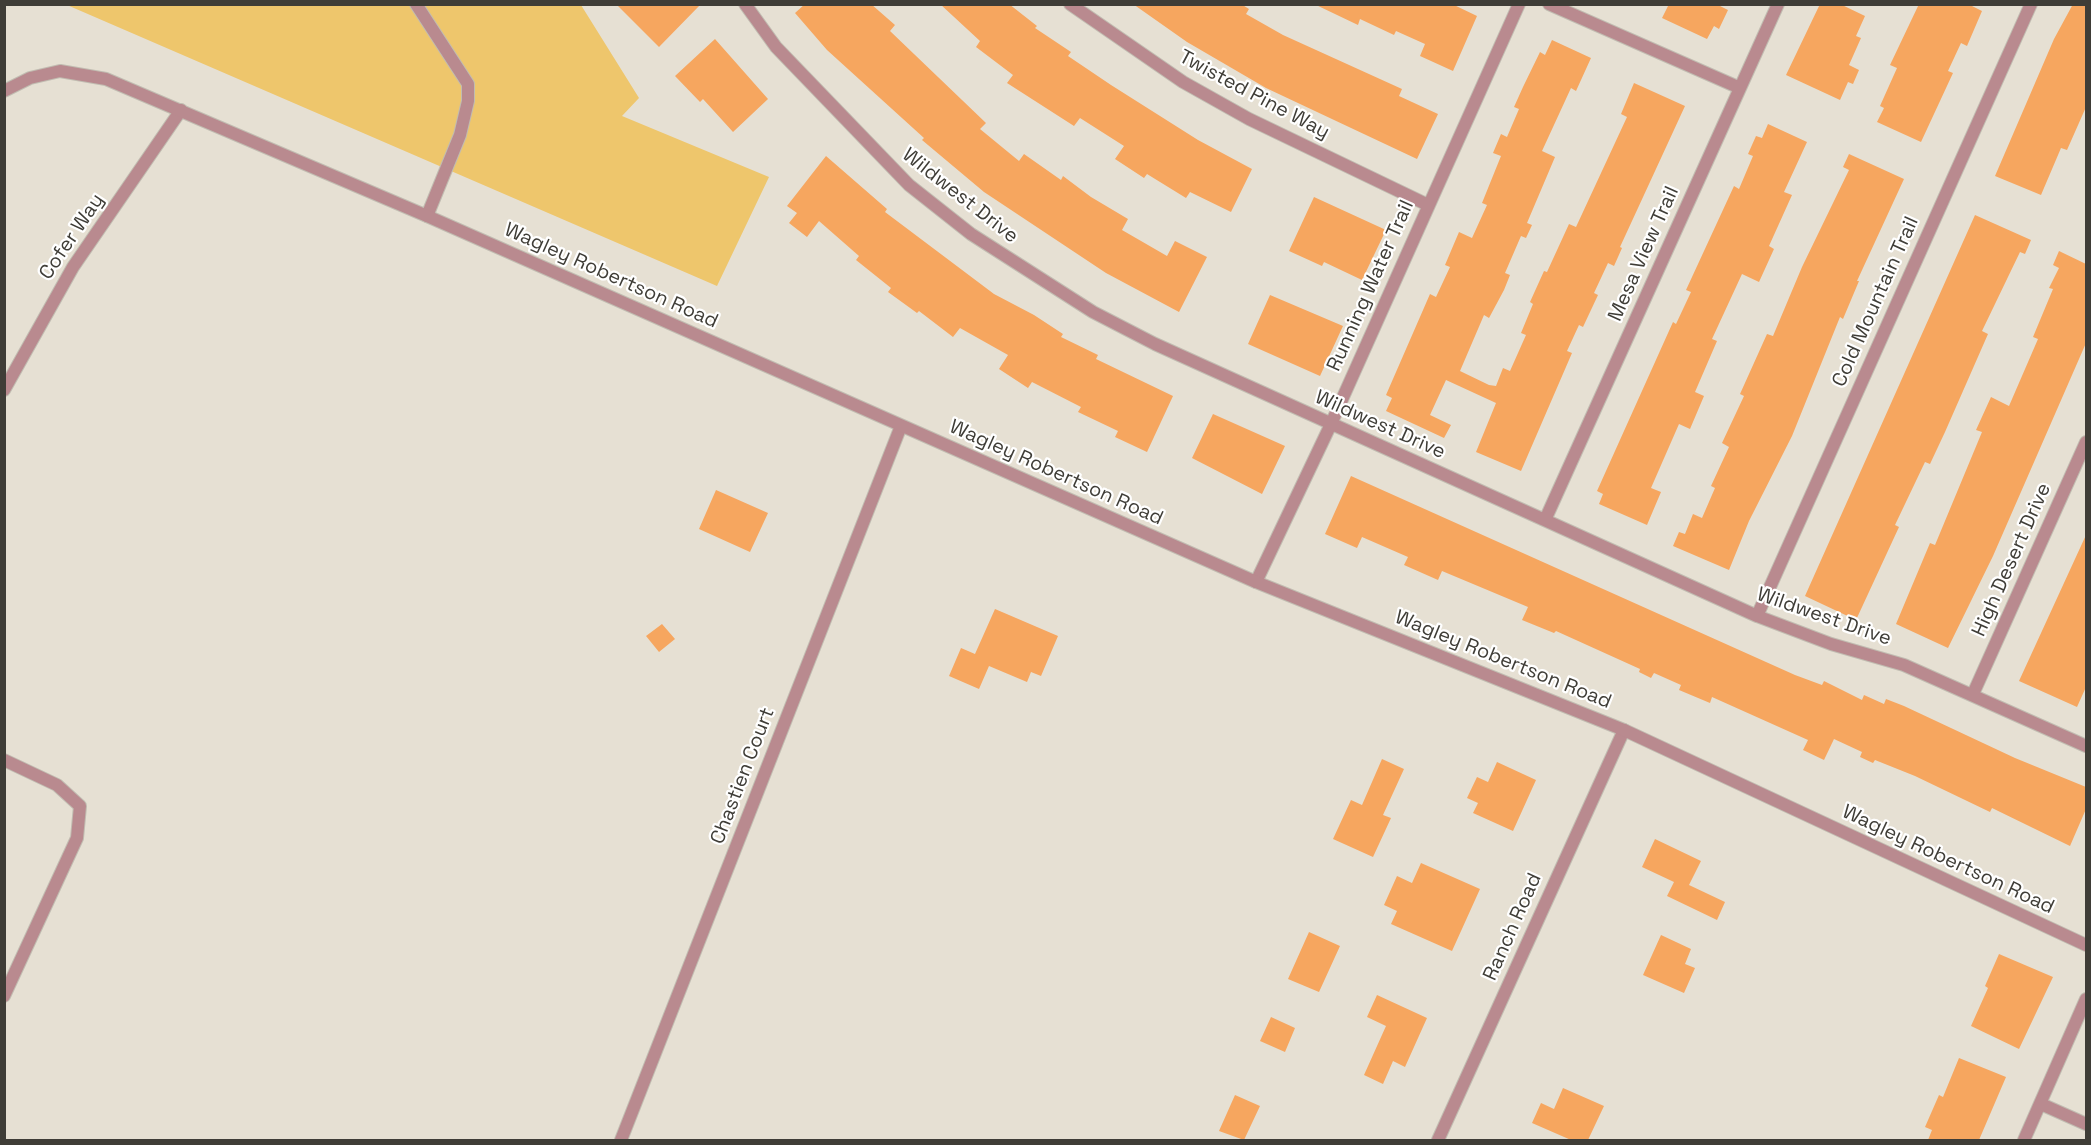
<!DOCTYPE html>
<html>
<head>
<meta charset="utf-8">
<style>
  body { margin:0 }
  #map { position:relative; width:2091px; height:1145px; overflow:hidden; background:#e6e0d3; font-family:"Space Grotesk",sans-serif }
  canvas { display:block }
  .frame { position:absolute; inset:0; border:6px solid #3f3d37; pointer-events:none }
</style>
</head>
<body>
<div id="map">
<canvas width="2091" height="1145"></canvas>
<div class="frame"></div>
</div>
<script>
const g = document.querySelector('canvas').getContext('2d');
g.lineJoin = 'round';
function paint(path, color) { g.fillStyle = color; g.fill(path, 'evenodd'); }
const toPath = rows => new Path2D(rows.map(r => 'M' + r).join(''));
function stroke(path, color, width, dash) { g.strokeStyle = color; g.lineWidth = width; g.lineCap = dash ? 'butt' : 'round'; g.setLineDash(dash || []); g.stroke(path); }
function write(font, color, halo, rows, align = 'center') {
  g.font = font + ' "Space Grotesk",sans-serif'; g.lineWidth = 4.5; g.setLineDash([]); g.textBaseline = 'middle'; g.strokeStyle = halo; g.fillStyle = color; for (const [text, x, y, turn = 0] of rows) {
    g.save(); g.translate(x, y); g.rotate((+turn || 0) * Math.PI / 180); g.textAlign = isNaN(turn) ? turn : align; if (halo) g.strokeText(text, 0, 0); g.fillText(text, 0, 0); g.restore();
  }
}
paint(toPath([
  [67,5,581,5,639,98,622,116,769,177,717,286]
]), '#eec66c');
paint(toPath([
  [616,4,701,4,659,47],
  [805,4,871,4,895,25,890,31,986,123,980,129,1019,161,1024,154,1061,180,1063,176,1091,197,1128,219,1122,230,1167,256,1175,241,1207,257,1179,312,1106,273,984,192,922,140,924,138,827,50,795,13],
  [940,4,1009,4,1037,26,1035,28,1071,52,1068,56,1111,85,1198,140,1252,169,1231,212,1190,192,1186,198,1147,174,1144,178,1115,159,1124,146,1080,118,1074,126,1007,83,1013,75,976,47,980,41],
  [1133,4,1241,4,1249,9,1246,14,1283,35,1402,89,1399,96,1438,114,1417,159,1266,88,1187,42],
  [1314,4,1452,4,1477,16,1453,71,1420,56,1425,44,1396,31,1394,35,1360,19,1358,25],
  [1669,4,1716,4,1728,10,1719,29,1714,26,1707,39,1662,18],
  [1820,4,1840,4,1865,16,1856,36,1861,38,1849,65,1859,70,1853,84,1848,82,1840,100,1786,75],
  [1919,4,1968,4,1982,11,1967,46,1961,43,1948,71,1953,73,1921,142,1877,122,1884,108,1880,106,1897,68,1890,65],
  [2073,4,2086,4,2086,107,2067,150,2061,148,2041,195,1995,176,2054,39],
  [715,39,768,99,733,132,703,99,700,102,675,76],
  [1552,40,1591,58,1576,91,1571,88,1542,151,1555,157,1527,223,1532,225,1526,238,1521,236,1505,273,1510,275,1504,290,1489,318,1484,315,1460,371,1489,385,1496,386,1503,368,1510,371,1526,335,1521,333,1533,304,1530,302,1544,271,1547,272,1569,224,1576,227,1627,117,1621,114,1634,83,1685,106,1620,247,1622,248,1614,266,1608,263,1594,293,1598,295,1583,327,1579,325,1567,351,1572,353,1521,471,1476,452,1496,403,1446,380,1430,415,1451,425,1444,438,1386,411,1392,398,1386,395,1430,294,1436,297,1450,267,1445,265,1459,232,1472,238,1487,205,1482,203,1501,156,1493,153,1501,134,1507,137,1519,109,1514,107,1523,87,1540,52,1545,55],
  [1768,124,1807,142,1784,192,1792,195,1769,246,1774,249,1759,282,1742,274,1712,339,1717,341,1695,392,1704,396,1690,429,1679,424,1651,488,1661,492,1647,525,1599,504,1603,494,1597,491,1673,322,1676,324,1691,292,1686,290,1734,186,1739,189,1753,156,1748,154,1756,136,1762,138],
  [1849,154,1904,179,1857,281,1859,281,1843,319,1840,317,1792,436,1749,521,1729,570,1673,546,1679,532,1685,534,1693,514,1702,518,1715,488,1711,486,1729,447,1722,443,1744,396,1740,394,1767,334,1773,336,1802,267,1849,170,1843,167],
  [826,156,887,209,885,212,994,294,1034,315,1063,334,1061,337,1098,355,1096,359,1173,396,1147,452,1115,437,1118,431,1078,412,1081,407,1032,382,1028,388,999,369,1008,355,960,328,953,337,919,311,917,313,888,292,891,288,856,260,859,256,819,221,807,237,789,223,797,213,787,206],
  [1314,197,1386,230,1362,280,1324,262,1322,266,1289,251],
  [1975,215,2031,240,2025,254,2020,252,1982,331,1988,334,1945,432,1930,464,1925,462,1895,525,1899,527,1856,620,1805,596],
  [2059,251,2086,264,2086,343,1993,556,1948,648,1896,624,1930,543,1935,545,1982,432,1976,430,1991,397,2009,406,2038,339,2033,337,2053,289,2049,288,2059,268,2053,265],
  [1270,295,1343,326,1320,376,1248,344],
  [1213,414,1285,446,1262,494,1192,458],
  [1351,476,1795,675,1822,685,1824,681,1862,700,1864,695,1884,704,1886,699,1904,706,2015,758,2086,787,2086,809,2070,846,1992,808,1990,812,1915,776,1875,760,1873,763,1860,757,1862,752,1834,739,1824,760,1803,750,1808,740,1712,697,1710,703,1679,690,1681,685,1654,673,1651,678,1639,672,1640,669,1556,631,1554,633,1522,620,1528,607,1442,571,1438,580,1404,565,1408,557,1362,537,1357,548,1325,534],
  [716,490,768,513,750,552,699,529],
  [2086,535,2086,687,2077,707,2019,681],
  [995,609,1058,636,1041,676,1031,672,1027,682,989,666,979,689,949,676,961,648,975,654],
  [662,624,675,639,659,652,646,636],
  [1382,759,1404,769,1383,815,1391,818,1373,857,1333,839,1351,800,1362,805],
  [1497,762,1536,780,1513,831,1473,813,1478,803,1467,798,1477,777,1488,782],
  [1655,839,1701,861,1689,885,1725,902,1717,920,1667,896,1674,882,1642,867],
  [1421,863,1480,889,1452,951,1391,924,1397,911,1384,905,1397,876,1412,883],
  [1309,932,1340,946,1319,992,1288,979],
  [1661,935,1691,949,1685,964,1695,968,1684,993,1643,975],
  [1999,954,2053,977,2019,1049,1971,1026,1988,988,1985,986],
  [1377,995,1427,1018,1405,1067,1393,1061,1383,1084,1364,1075,1386,1026,1367,1017],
  [1271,1017,1295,1028,1285,1052,1260,1041],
  [1959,1058,2006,1077,1979,1140,1928,1140,1932,1130,1925,1127,1939,1095,1943,1097],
  [1563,1088,1604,1106,1588,1140,1571,1140,1532,1123,1541,1103,1554,1109],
  [1235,1095,1260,1106,1244,1140,1219,1131]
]), '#f6a65f');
const service = toPath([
  [416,4,468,84,468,101,460,135,427,216]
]);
const minor = toPath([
  [745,4,776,47,909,185,971,234,1093,312,1155,344,1757,616,1831,644,1904,665,2086,746],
  [1070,4,1183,82,1249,119,1428,205],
  [1549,4,1740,88],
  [4,390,73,267,181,110],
  [1545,520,1778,4],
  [1256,582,1331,424,1519,4],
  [1757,616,2031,4],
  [1973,694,2086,442],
  [4,760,57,785,80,806,77,838,4,996],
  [2041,1104,2086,1124],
  [621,1140,901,426],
  [1438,1140,1624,730],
  [2024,1140,2086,999]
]);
const tertiary = toPath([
  [4,91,30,78,60,71,106,79,427,216,1256,582,1624,730,2086,945]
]);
stroke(service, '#c1bcb1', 14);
stroke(minor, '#c1bcb1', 14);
stroke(tertiary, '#c1bcb1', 14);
stroke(service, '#b98a8f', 12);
stroke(minor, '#b98a8f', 12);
stroke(tertiary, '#b98a8f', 12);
write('20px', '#3f3d37', '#fff', [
  ["Twisted Pine Way",1254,95,28],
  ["Wildwest Drive",960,196,38],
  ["Cofer Way",72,237,-56],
  ["Mesa View Trail",1644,254,-66],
  ["Wagley Robertson Road",611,276,24],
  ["Running Water Trail",1371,286,-66],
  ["Cold Mountain Trail",1876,302,-66],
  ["Wildwest Drive",1380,425,24],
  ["Wagley Robertson Road",1056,473,24],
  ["High Desert Drive",2012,560,-66],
  ["Wildwest Drive",1824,617,19],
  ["Wagley Robertson Road",1503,660,22],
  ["Chastien Court",743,776,-69],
  ["Wagley Robertson Road",1948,860,25],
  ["Ranch Road",1513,927,-66]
]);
</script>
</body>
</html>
